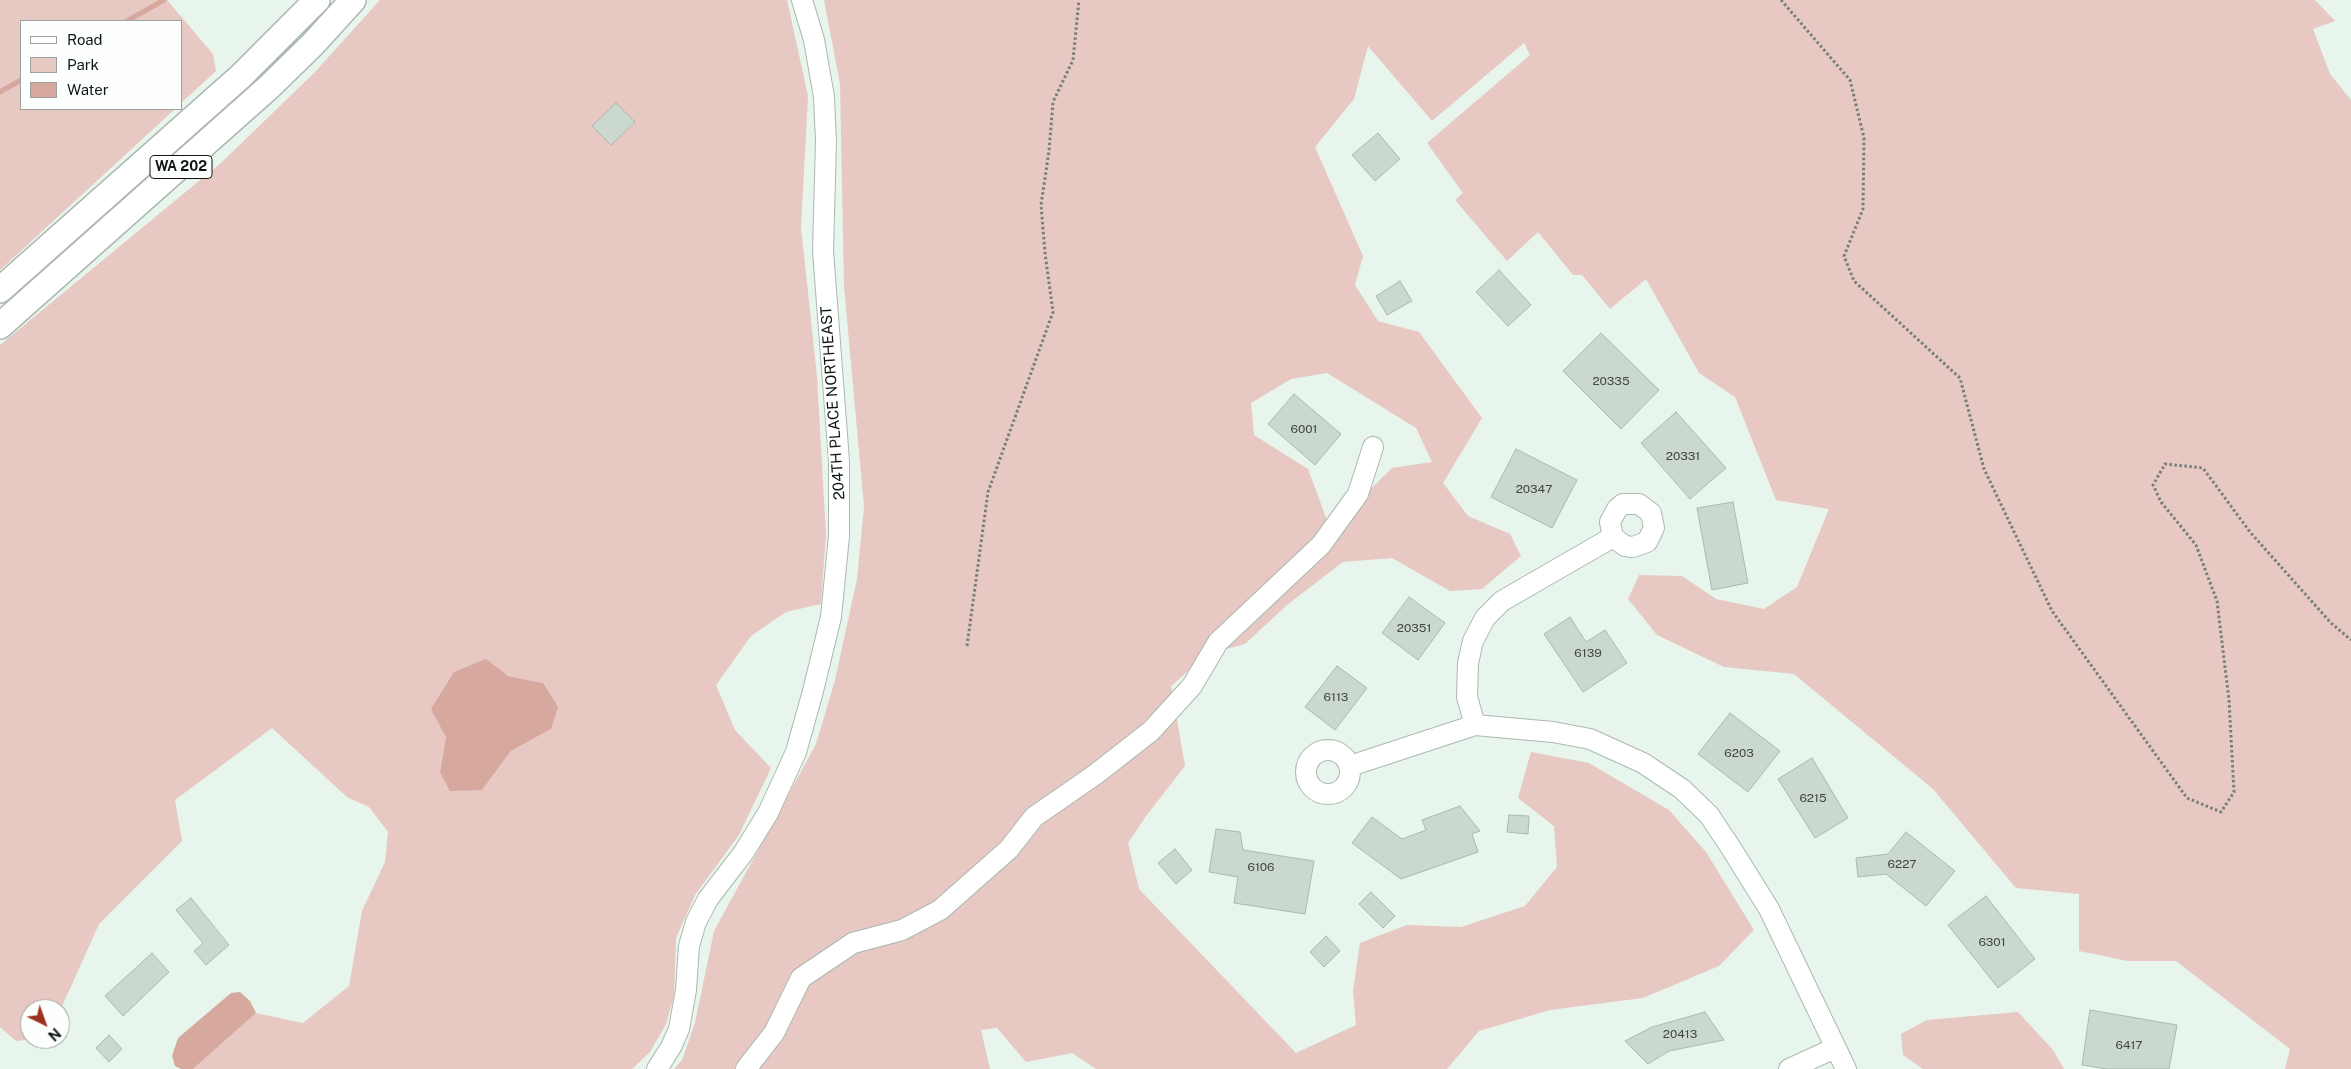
<!DOCTYPE html>
<html>
<head>
<meta charset="utf-8">
<style>
  body { margin:0 }
  #map { position:relative; width:2351px; height:1069px; overflow:hidden; background:#e7f5ed; font-family:"Public Sans",sans-serif }
  canvas { display:block }
  .legend { position:absolute; left:20px; top:20px; width:162px; height:90px; box-sizing:border-box; background:#fcfffd; border:1px solid #9ea29f; margin:0; padding:6px 9px; list-style:none; font-size:15px; color:#111613 }
  .legend li { display:flex; align-items:center; gap:10px; height:25px }
  .legend b { width:25px; border:1px solid #9ea29f }
  .north { position:absolute; left:20px; top:999px; width:50px; height:50px; box-sizing:border-box; background:#fcfffd; border:1px solid #9ea29f; border-radius:50%; rotate:138deg; font-size:14px; font-weight:700; line-height:20px; text-align:center; color:#111613 }
  .north::after { content:''; display:block; margin:auto; width:18px; height:22px; background:#9c331e; clip-path:polygon(50% 0,100% 100%,50% 72%,0 100%) }
</style>
</head>
<body>
<div id="map">
<canvas width="2351" height="1069"></canvas>
<ul class="legend">
<li><b style="height:6px;background:#fff"></b>Road</li>
<li><b style="height:14px;background:#e7c8c2"></b>Park</li>
<li><b style="height:14px;background:#d6a89e"></b>Water</li>
</ul>
<div class="north">N</div>
</div>
<script>
const g = document.querySelector('canvas').getContext('2d');
g.lineJoin = 'round';
function paint(path, color) { g.fillStyle = color; g.fill(path, 'evenodd'); }
const toPath = rows => new Path2D(rows.map(r => 'M' + r).join(''));
function stroke(path, color, width, dash) { g.strokeStyle = color; g.lineWidth = width; g.lineCap = dash ? 'butt' : 'round'; g.setLineDash(dash || []); g.stroke(path); }
function write(font, color, halo, rows, align = 'center') {
  g.font = font + ' "Public Sans",sans-serif'; g.lineWidth = 4; g.setLineDash([]); g.textBaseline = 'middle'; g.strokeStyle = halo; g.fillStyle = color; for (const [text, x, y, turn = 0] of rows) {
    g.save(); g.translate(x, y); g.rotate((+turn || 0) * Math.PI / 180); g.textAlign = isNaN(turn) ? turn : align; if (halo) g.strokeText(text, 0, 0); g.fillText(text, 0, 0); g.restore();
  }
}
paint(toPath([
  [0,0,167,0,213,54,216,71,181,103,181,21,21,21,21,109,175,109,0,270],
  [380,0,787,0,808,96,801,227,817,377,822,465,826,534,821,604,786,612,751,636,716,685,735,730,771,768,739,835,695,895,676,938,674,997,666,1024,650,1052,632,1069,193,1069,256,1013,303,1023,349,986,362,911,385,862,388,832,369,807,347,797,272,728,175,800,182,841,99,924,60,1011,60,1009,30,1009,30,1039,35,1039,16,1041,0,1027,0,345,222,162,315,72],
  [508,676,543,683,551,729,511,751,482,790,440,772,446,737],
  [824,0,2315,0,2335,21,2313,29,2330,74,2351,100,2351,1069,2285,1069,2290,1049,2176,961,2128,961,2079,951,2079,894,2016,888,1933,789,1794,674,1724,667,1657,635,1628,599,1639,575,1682,576,1716,599,1764,609,1797,587,1829,509,1776,500,1735,397,1699,373,1646,279,1610,309,1582,275,1573,275,1538,232,1507,261,1455,200,1463,193,1427,143,1530,55,1524,43,1432,121,1368,46,1354,99,1315,147,1363,256,1355,285,1378,321,1419,332,1482,418,1443,483,1468,516,1510,534,1521,556,1482,589,1450,591,1392,558,1343,562,1287,605,1245,644,1208,654,1171,686,1185,766,1146,816,1128,843,1139,889,1296,1053,1356,1025,1353,990,1360,943,1407,925,1461,927,1525,906,1557,867,1554,826,1518,798,1531,752,1589,763,1669,810,1706,852,1754,930,1719,966,1643,998,1550,1010,1479,1031,1447,1069,1096,1069,1072,1053,1026,1062,997,1028,981,1030,990,1069,674,1069,682,1060,695,1023,714,931,816,744,835,680,857,579,864,507,844,286,840,84],
  [1327,373,1416,428,1432,462,1392,468,1351,508,1328,523,1308,469,1254,435,1251,403,1291,379],
  [2018,1012,2053,1050,2064,1069,1923,1069,1903,1055,1901,1034,1927,1020]
]), '#e7c8c2');
paint(toPath([
  [486,659,508,676,543,683,558,707,551,729,511,751,482,790,450,791,440,772,446,737,431,709,454,672],
  [240,992,250,1001,256,1013,193,1069,181,1069,175,1066,172,1056,178,1038,231,993]
]), '#d6a89e');
stroke(toPath([
  [127,21,164,0],
  [0,92,21,80]
]), '#d6a89e', 5);
const building = toPath([
  [616,103,635,122,611,145,592,126,616,103],
  [1378,133,1400,159,1375,181,1352,155,1378,133],
  [1499,270,1531,305,1508,326,1476,292,1499,270],
  [1400,281,1412,301,1387,315,1376,296,1400,281],
  [1601,333,1659,390,1621,429,1563,371,1601,333],
  [1294,394,1341,434,1315,465,1268,424,1294,394],
  [1676,412,1726,468,1690,499,1641,443,1676,412],
  [1516,449,1577,480,1552,528,1491,497,1516,449],
  [1733,502,1748,583,1712,590,1697,508,1733,502],
  [1409,597,1445,623,1418,660,1382,633,1409,597],
  [1570,617,1586,642,1605,630,1627,663,1583,692,1544,634,1570,617],
  [1337,666,1367,688,1335,730,1305,707,1337,666],
  [1730,713,1780,751,1748,792,1698,754,1730,713],
  [1812,758,1848,818,1815,838,1778,779,1812,758],
  [1460,806,1480,831,1472,834,1478,852,1401,879,1352,843,1372,817,1402,839,1426,830,1422,820,1460,806],
  [1509,815,1529,816,1528,834,1507,832,1509,815],
  [1216,829,1240,832,1243,850,1314,861,1305,914,1234,903,1238,877,1209,872,1216,829],
  [1906,832,1955,871,1926,906,1886,874,1858,877,1856,858,1888,854,1906,832],
  [1175,849,1192,870,1176,884,1158,863,1175,849],
  [1371,892,1395,916,1383,928,1359,904,1371,892],
  [1986,896,2035,959,1998,988,1948,925,1986,896],
  [191,898,229,945,206,965,194,951,203,943,176,910,191,898],
  [1326,936,1340,951,1324,967,1310,952,1326,936],
  [152,953,169,972,123,1016,105,996,152,953],
  [2090,1010,2177,1025,2169,1069,2107,1069,2082,1065,2090,1010],
  [1705,1012,1724,1040,1669,1051,1648,1064,1625,1041,1652,1027,1705,1012],
  [109,1035,122,1049,109,1062,96,1048,109,1035]
]);
paint(building, '#cbd8d0');
stroke(building, '#abb8b1', 1);
const minor = toPath([
  [1475,725,1467,697,1468,663,1473,641,1485,618,1502,601,1613,537,1625,546,1633,547,1647,542,1654,528,1651,513,1639,504,1623,504,1617,509,1610,522,1613,537],
  '1306 772a22 22 0 1 1 44 0a22 22 0 1 1-44 0Z',
  [1350,766,1475,725,1553,732,1590,739,1643,763,1682,789,1709,815,1731,848,1769,909,1846,1069],
  [657,1069,671,1047,679,1029,686,990,689,946,696,922,708,899,744,852,768,813,796,752,813,691,831,617,839,536,839,461,823,251,826,141,824,97,814,40,802,0],
  [746,1069,774,1033,801,978,853,943,902,930,940,910,1009,849,1034,817,1096,774,1151,731,1192,686,1218,642,1321,545,1358,494,1373,447],
  [1789,1069,1835,1048]
]);
const major = toPath([
  [0,290,241,76,317,0],
  [0,326,269,87,313,44,353,0]
]);
stroke(minor, '#acb8b1', 22);
stroke(major, '#acb8b1', 28);
stroke(toPath([
  [1781,0,1850,80,1864,138,1863,209,1844,256,1854,281,1960,378,1984,469,2052,611,2187,798,2221,812,2234,792,2229,700,2217,601,2196,545,2161,502,2153,485,2165,464,2203,468,2250,532,2331,623,2351,640],
  [967,646,988,492,1053,312,1045,253,1041,205,1049,151,1053,102,1073,60,1079,0]
]), '#757f79', 3, [2.5, 2.5]);
stroke(minor, '#fff', 20);
stroke(major, '#fff', 25);
write('12px', '#404642', null, [
  ["20335",1611,381],
  ["6001",1304,429],
  ["20331",1683,456],
  ["20347",1534,489],
  ["20351",1414,628],
  ["6139",1588,653],
  ["6113",1336,697],
  ["6203",1739,753],
  ["6215",1813,798],
  ["6227",1902,864],
  ["6106",1261,867],
  ["6301",1992,942],
  ["20413",1680,1034],
  ["6417",2129,1045]
]);
for (const [x, y, w] of [
  [181,167,62]
]) { const box = new Path2D(); box.roundRect(x - w / 2, y - 11.5, w, 23, 4); g.fillStyle = '#fcfffd'; g.fill(box); stroke(box, '#111613', 1); }
write('bold 14px', '#111613', null, [
  ["WA 202",181,167]
]);
write('15px', '#111613', '#fcfffd', [
  ["204TH PLACE NORTHEAST",833,403,-94]
]);
</script>
</body>
</html>
